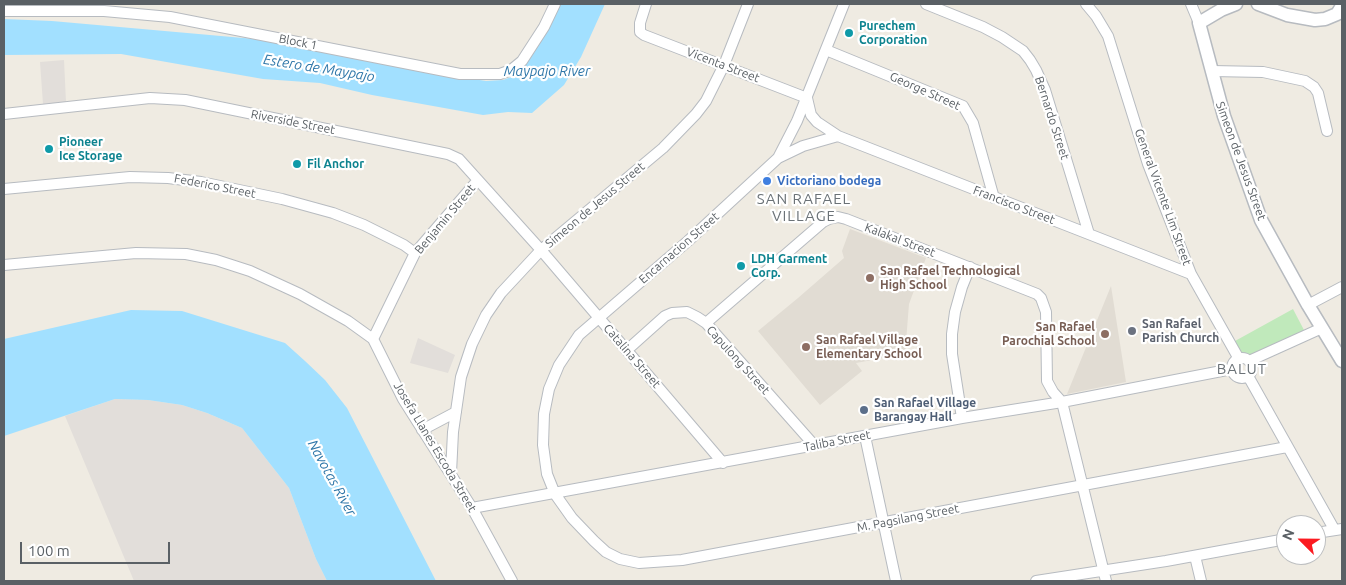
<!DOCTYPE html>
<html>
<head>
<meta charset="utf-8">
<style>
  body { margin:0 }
  #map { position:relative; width:1346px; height:585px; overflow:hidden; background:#efebe2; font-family:Ubuntu,sans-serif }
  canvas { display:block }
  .frame { position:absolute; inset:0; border:5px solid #5a6065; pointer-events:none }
  .north { position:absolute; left:1276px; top:515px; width:50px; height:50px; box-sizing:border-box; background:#fff; border:1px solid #bdbfc1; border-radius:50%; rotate:293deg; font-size:14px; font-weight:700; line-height:20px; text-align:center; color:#5a6065 }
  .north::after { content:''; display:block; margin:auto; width:18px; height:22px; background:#fb1b21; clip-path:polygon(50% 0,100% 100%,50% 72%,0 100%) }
  .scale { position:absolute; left:20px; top:542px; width:150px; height:22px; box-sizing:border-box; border:2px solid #5a6065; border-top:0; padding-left:6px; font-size:15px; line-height:18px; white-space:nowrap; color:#5a6065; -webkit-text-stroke:4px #fff; paint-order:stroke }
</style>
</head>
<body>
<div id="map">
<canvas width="1346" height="585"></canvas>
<div class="frame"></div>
<div class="north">N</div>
<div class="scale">100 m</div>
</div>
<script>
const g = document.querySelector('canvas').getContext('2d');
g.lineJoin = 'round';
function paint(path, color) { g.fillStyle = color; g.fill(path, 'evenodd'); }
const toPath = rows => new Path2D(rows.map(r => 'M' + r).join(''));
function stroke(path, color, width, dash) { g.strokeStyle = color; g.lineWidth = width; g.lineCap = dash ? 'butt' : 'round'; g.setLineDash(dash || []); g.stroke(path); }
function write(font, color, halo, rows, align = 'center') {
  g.font = font + ' Ubuntu,sans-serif'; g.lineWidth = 4.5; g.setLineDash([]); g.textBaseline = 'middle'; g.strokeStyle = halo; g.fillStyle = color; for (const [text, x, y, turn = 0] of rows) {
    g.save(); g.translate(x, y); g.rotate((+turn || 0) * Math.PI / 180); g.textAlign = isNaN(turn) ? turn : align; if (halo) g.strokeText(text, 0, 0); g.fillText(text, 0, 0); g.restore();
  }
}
paint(toPath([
  [64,60,66,102,43,104,40,62],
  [418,338,455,355,448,373,410,363],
  [115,399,148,400,182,405,207,413,242,428,289,488,316,559,327,581,134,581,65,416]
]), '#e2deda');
paint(toPath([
  [850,229,926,258,909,304,905,354,856,363,862,371,820,405,758,331,798,298,844,258,842,251],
  [1111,286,1126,382,1067,394]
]), '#e1dcd3');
paint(toPath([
  [1293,309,1305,332,1251,358,1239,352,1235,341]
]), '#c0e9bb');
paint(toPath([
  [560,4,605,4,581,57,564,85,532,113,508,112,483,115,372,95,320,83,263,79,121,54,4,55,4,19,52,21,266,40,434,73,486,81,503,80,517,75,545,35],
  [131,310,182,311,285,343,305,361,325,380,347,408,436,581,327,581,316,559,289,488,242,428,207,413,182,405,148,400,115,399,4,436,4,339]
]), '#a2e0ff');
const minor = toPath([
  [646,4,640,23,640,32,644,35,807,98],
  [844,4,797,121,778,158,688,241,579,335,559,365,549,389,544,414,543,445,547,474,555,494,572,518,594,541,606,552,620,559,639,563,682,560,1287,447],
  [926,4,983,27,1002,37,1023,51,1030,60,1036,70,1045,90,1089,234],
  [1086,4,1096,16,1108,36,1148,164,1191,274,1239,359],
  [1191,4,1199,23],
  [4,11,104,11,170,17,460,74,500,74,511,70,522,61,544,27,555,4],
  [826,50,963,106,973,123,994,198],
  [1212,71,1263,72,1305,81,1314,87,1318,93,1327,131],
  [807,98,811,115,817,122,838,136],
  [4,114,150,98,185,100,448,154,459,159,541,250,723,463],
  [778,158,803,146,838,136,1191,274],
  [4,189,130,177,168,178,201,182,282,199,333,213,364,225,404,245,415,253],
  [4,265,136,253,186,254,216,260,250,271,300,294,348,321,373,339,403,399,472,508,512,581],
  [1308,305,1342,287],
  [706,323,823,222,829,219,838,217,846,219,1037,294,1041,298,1046,312,1047,381,1053,392,1062,402,1106,581],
  [373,339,415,253,478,180],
  [627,350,665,316,672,313,687,312,697,317,706,323,814,445],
  '1232 368a10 10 0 1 1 20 0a10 10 0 1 1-20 0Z',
  [1249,361,1322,328],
  [1248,376,1334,529],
  [962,418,952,354,952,334,955,312,962,287,970,267],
  [422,430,456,412],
  [865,436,896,581],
  [451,473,453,432,461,377,472,344,486,315,501,293,541,250,663,148,696,114,706,101,724,65,748,4],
  [472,508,962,418,1062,402,1232,369],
  [1316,533,1342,529],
  [1195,556,1201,581],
  [1036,581,1166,561,1286,539]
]);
const tertiary = toPath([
  [1236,4,1221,10,1199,23,1224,116,1261,220,1308,305,1342,361],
  [1258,4,1287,15,1315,20,1325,19,1337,14,1342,6]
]);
stroke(minor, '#b7bbc0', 12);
stroke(tertiary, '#b7bbc0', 15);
stroke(minor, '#fff', 10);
stroke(tertiary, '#fff', 12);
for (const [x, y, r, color] of [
  [849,33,5,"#0f9aa8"],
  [49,149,5,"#0f9aa8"],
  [297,164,5,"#0f9aa8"],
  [767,181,5,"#3f7fe0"],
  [741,266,5,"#0f9aa8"],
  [870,278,5,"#8d6e63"],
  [1132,331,5,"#6b7280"],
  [1105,334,5,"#8d6e63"],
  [806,347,5,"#8d6e63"],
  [864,410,5,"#5c6f8a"]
]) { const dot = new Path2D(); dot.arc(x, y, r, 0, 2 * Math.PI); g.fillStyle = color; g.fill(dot); stroke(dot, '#fff', 2); }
write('bold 12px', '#0d838f', '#fff', [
  ["Purechem",859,26],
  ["Corporation",859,40],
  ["Pioneer",59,142],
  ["Ice Storage",59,156],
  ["Fil Anchor",307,164],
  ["LDH Garment",751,259],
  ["Corp.",751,273]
], 'left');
write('12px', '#5a6065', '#fff', [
  ["Block 1",298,42,11],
  ["Vicenta Street",723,65,21],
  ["George Street",925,91,24],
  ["Bernardo Street",1052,118,72],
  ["Riverside Street",293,122,11],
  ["Simeon de Jesus Street",1241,161,70],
  ["Federico Street",215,186,11],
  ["General Vicente Lim Street",1163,197,70],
  ["Simeon de Jesus Street",595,205,-40],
  ["Francisco Street",1014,205,21],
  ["Benjamin Street",445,219,-50],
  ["Kalakal Street",900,240,21],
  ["Encarnacion Street",679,248,-41],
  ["Catalina Street",632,356,49],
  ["Capulong Street",738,360,48],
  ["Taliba Street",837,441,-11],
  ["Josefa Llanes Escoda Street",435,447,59],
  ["M. Pagsilang Street",908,518,-11]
]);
write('bold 12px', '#366cbe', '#fff', [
  ["Victoriano bodega",777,181]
], 'left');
write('bold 12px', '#785e54', '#fff', [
  ["San Rafael Technological",880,271],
  ["High School",880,285],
  ["San Rafael",1095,327,"right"],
  ["Parochial School",1095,341,"right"],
  ["San Rafael Village",816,340],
  ["Elementary School",816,354]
], 'left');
write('bold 12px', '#5b616d', '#fff', [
  ["San Rafael",1142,324],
  ["Parish Church",1142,338]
], 'left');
write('bold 12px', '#4e5e75', '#fff', [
  ["San Rafael Village",874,403],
  ["Barangay Hall",874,417]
], 'left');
write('italic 14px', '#2f77a9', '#fff', [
  ["Estero de Maypajo",319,68,9],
  ["Maypajo River",547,71],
  ["Navotas River",332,478,61]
]);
g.letterSpacing = '1px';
write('15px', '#6b7277', '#fff', [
  ["SAN RAFAEL",804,199],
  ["VILLAGE",804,216],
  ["BALUT",1242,369]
]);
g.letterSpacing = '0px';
</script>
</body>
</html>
